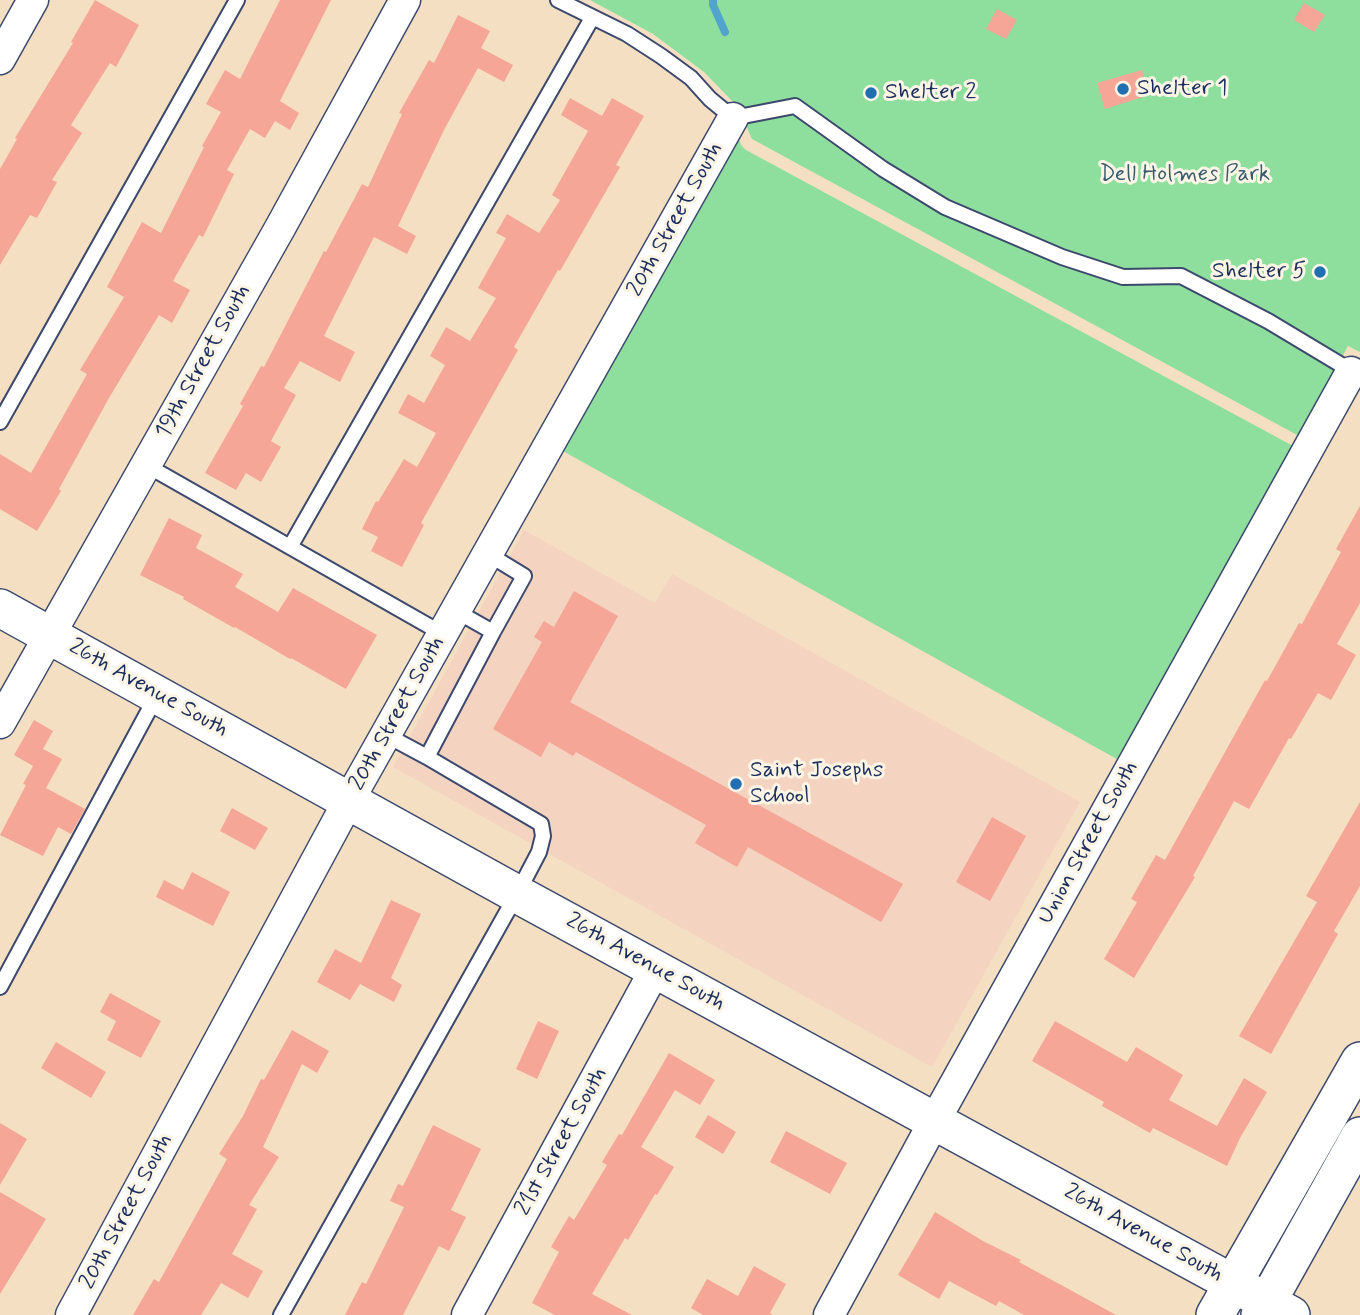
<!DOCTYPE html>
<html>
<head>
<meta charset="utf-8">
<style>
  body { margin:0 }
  canvas { display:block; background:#f4dfc2 }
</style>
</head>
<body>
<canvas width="1360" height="1315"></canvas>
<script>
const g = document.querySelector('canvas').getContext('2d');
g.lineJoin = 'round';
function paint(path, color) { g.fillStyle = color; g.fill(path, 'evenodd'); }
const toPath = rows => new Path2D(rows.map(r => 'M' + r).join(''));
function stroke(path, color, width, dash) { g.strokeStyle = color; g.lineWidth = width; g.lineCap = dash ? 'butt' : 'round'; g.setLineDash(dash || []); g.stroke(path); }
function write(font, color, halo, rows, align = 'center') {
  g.font = font + ' Mynerve,sans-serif'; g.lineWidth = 6; g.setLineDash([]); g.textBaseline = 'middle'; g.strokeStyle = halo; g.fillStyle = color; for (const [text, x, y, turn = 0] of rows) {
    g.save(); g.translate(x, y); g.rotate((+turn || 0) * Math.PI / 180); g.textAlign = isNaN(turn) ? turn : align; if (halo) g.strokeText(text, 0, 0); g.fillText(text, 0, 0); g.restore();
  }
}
paint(toPath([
  [524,530,655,603,672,574,1080,802,932,1067,393,767]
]), '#f4d3c1');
paint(toPath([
  [590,0,1360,0,1360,352,1348,346,1299,436,752,139,738,107,704,72,653,34],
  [738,136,741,145,746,150,1293,446,1124,763,561,450]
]), '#8edf9e');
stroke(toPath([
  [713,0,713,5,725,32]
]), '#53a4cd', 8);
paint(toPath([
  [95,0,139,25,116,67,110,63,71,125,82,133,52,180,57,182,37,218,30,215,0,265,0,169,17,139,15,138,73,43,71,42],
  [280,0,331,0,280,101,299,113,290,130,275,121,265,138,250,129,227,170,234,174,203,237,199,235,173,281,190,290,172,323,159,315,109,398,59,489,61,491,37,531,0,509,0,454,31,473,87,374,80,370,124,297,107,287,142,222,161,233,204,147,202,146,221,112,206,104,225,70,240,79],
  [1304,3,1325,15,1314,32,1294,20],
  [997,9,1017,20,1006,39,986,29],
  [458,15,490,31,481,48,513,65,504,82,478,68,445,128,398,226,416,236,407,254,374,237,324,336,355,352,340,382,300,361,284,388,296,395,271,441,281,447,261,482,246,473,236,490,205,473,243,406,240,404,261,366,264,367,324,251,326,252,362,184,368,187,402,114,399,113,429,60,434,63],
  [1142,70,1149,95,1105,109,1097,83],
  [570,98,602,116,612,98,644,116,616,165,620,167,560,271,558,270,514,347,518,350,421,523,424,525,402,567,371,551,378,537,362,529,376,501,378,502,404,459,417,467,436,433,398,413,408,394,424,403,445,365,430,356,446,327,470,341,496,298,478,288,506,238,496,233,507,214,539,233,560,200,552,195,588,131,561,115],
  [1360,506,1360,603,1337,644,1356,655,1331,700,1318,693,1291,739,1289,738,1249,809,1234,801,1193,876,1195,877,1134,978,1104,959,1137,902,1131,899,1156,855,1165,860,1265,680,1267,681,1299,623,1302,624,1341,552,1336,549],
  [169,518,202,535,196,548,243,574,235,587,278,612,293,588,377,635,346,689,291,658,290,659,235,627,234,628,183,599,184,597,140,575],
  [574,591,618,616,570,702,903,884,881,922,748,847,737,867,695,843,706,825,576,752,573,756,549,742,541,757,493,729,542,642,534,637,544,621,554,627],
  [34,720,53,731,43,749,62,759,46,788,85,809,71,834,58,827,43,856,0,835,26,785,23,784,33,766,14,755],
  [1360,802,1360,886,1334,931,1338,934,1271,1054,1239,1036,1317,902,1306,896],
  [232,808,268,828,255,850,220,831],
  [992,817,1026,836,990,901,956,882],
  [192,872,230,892,213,926,156,897,164,880,183,890],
  [391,900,421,914,391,978,402,985,394,1002,360,984,350,1000,317,982,335,949,361,963],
  [110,993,161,1021,141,1058,107,1040,116,1021,100,1012],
  [538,1021,559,1031,537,1079,516,1069],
  [1055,1021,1127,1062,1136,1047,1183,1075,1169,1100,1217,1126,1244,1078,1267,1092,1240,1138,1227,1166,1153,1128,1150,1133,1102,1106,1104,1102,1032,1061],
  [292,1030,329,1051,317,1073,302,1064,263,1147,279,1157,249,1205,257,1209,232,1254,263,1271,248,1298,221,1283,201,1315,133,1315,154,1279,159,1282,227,1159,219,1154,243,1116,261,1079,264,1080],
  [56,1042,106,1072,91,1098,41,1068],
  [669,1053,715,1080,700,1105,675,1090,641,1147,674,1167,657,1195,655,1194,628,1240,625,1238,592,1294,632,1315,555,1315,532,1303,559,1252,551,1247,569,1216,574,1220,607,1165,602,1162,619,1134,622,1135],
  [708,1115,736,1132,723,1154,695,1137],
  [0,1123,27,1139,0,1185],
  [433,1125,481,1149,451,1210,466,1217,449,1251,439,1246,403,1315,345,1315,362,1282,366,1284,404,1207,390,1201,398,1184,403,1186],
  [786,1131,847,1163,830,1194,770,1162],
  [0,1192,46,1219,0,1294],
  [935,1212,983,1241,1021,1260,1019,1262,1116,1315,1024,1315,999,1301,996,1306,949,1281,939,1299,898,1275],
  [754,1266,786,1284,770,1313,773,1315,703,1315,691,1308,707,1279,738,1296]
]), '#f5a696');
const service = toPath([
  [558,0,627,34,661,56,691,78,710,99,733,118,795,106,883,169,945,207,1062,257,1123,277,1181,276,1268,321,1353,372],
  [0,422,237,0],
  [146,465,443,634],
  [290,547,592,18],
  [488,554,524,576,493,632],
  [386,735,427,757],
  [0,987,157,695],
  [281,1315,517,894,539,852,543,836,541,824,427,757,493,632,456,611]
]);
const minor = toPath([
  [0,59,33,0],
  [0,723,280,228,405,0],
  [71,1315,349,800,733,118],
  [467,1315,656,968],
  [829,1315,935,1120,1351,372]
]);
const tertiary = toPath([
  [0,608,517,894,1291,1315],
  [1215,1315,1360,1061],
  [1260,1315,1360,1136]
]);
stroke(service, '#3c496d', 18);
stroke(minor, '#3c496d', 33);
stroke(tertiary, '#3c496d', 40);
stroke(service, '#fff', 14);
stroke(minor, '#fff', 30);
stroke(tertiary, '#fff', 37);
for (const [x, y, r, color] of [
  [1123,89,7,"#1f6fb2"],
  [871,93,7,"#1f6fb2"],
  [1320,272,7,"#1f6fb2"],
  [736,784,7,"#1f6fb2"]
]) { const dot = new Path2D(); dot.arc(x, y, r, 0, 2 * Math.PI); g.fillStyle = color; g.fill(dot); stroke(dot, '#fcf5e5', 2.5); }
write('23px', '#1b2f5e', '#fcf5e5', [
  ["Shelter 1",1137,89],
  ["Shelter 2",885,93],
  ["Shelter 5",1306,272,"right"],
  ["Saint Josephs",750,771],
  ["School",750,797]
], 'left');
write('23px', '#385b6e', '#fcf5e5', [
  ["Dell Holmes Park",1185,175]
]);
write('23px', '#1b2f5e', '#fcf5e5', [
  ["20th Street South",676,220,-61],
  ["19th Street South",204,362,-61],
  ["26th Avenue South",148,689,29],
  ["20th Street South",398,714,-61],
  ["Union Street South",1089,843,-61],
  ["26th Avenue South",645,963,29],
  ["21st Street South",562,1142,-61],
  ["20th Street South",127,1212,-62],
  ["26th Avenue South",1143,1234,29]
]);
</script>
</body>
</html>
